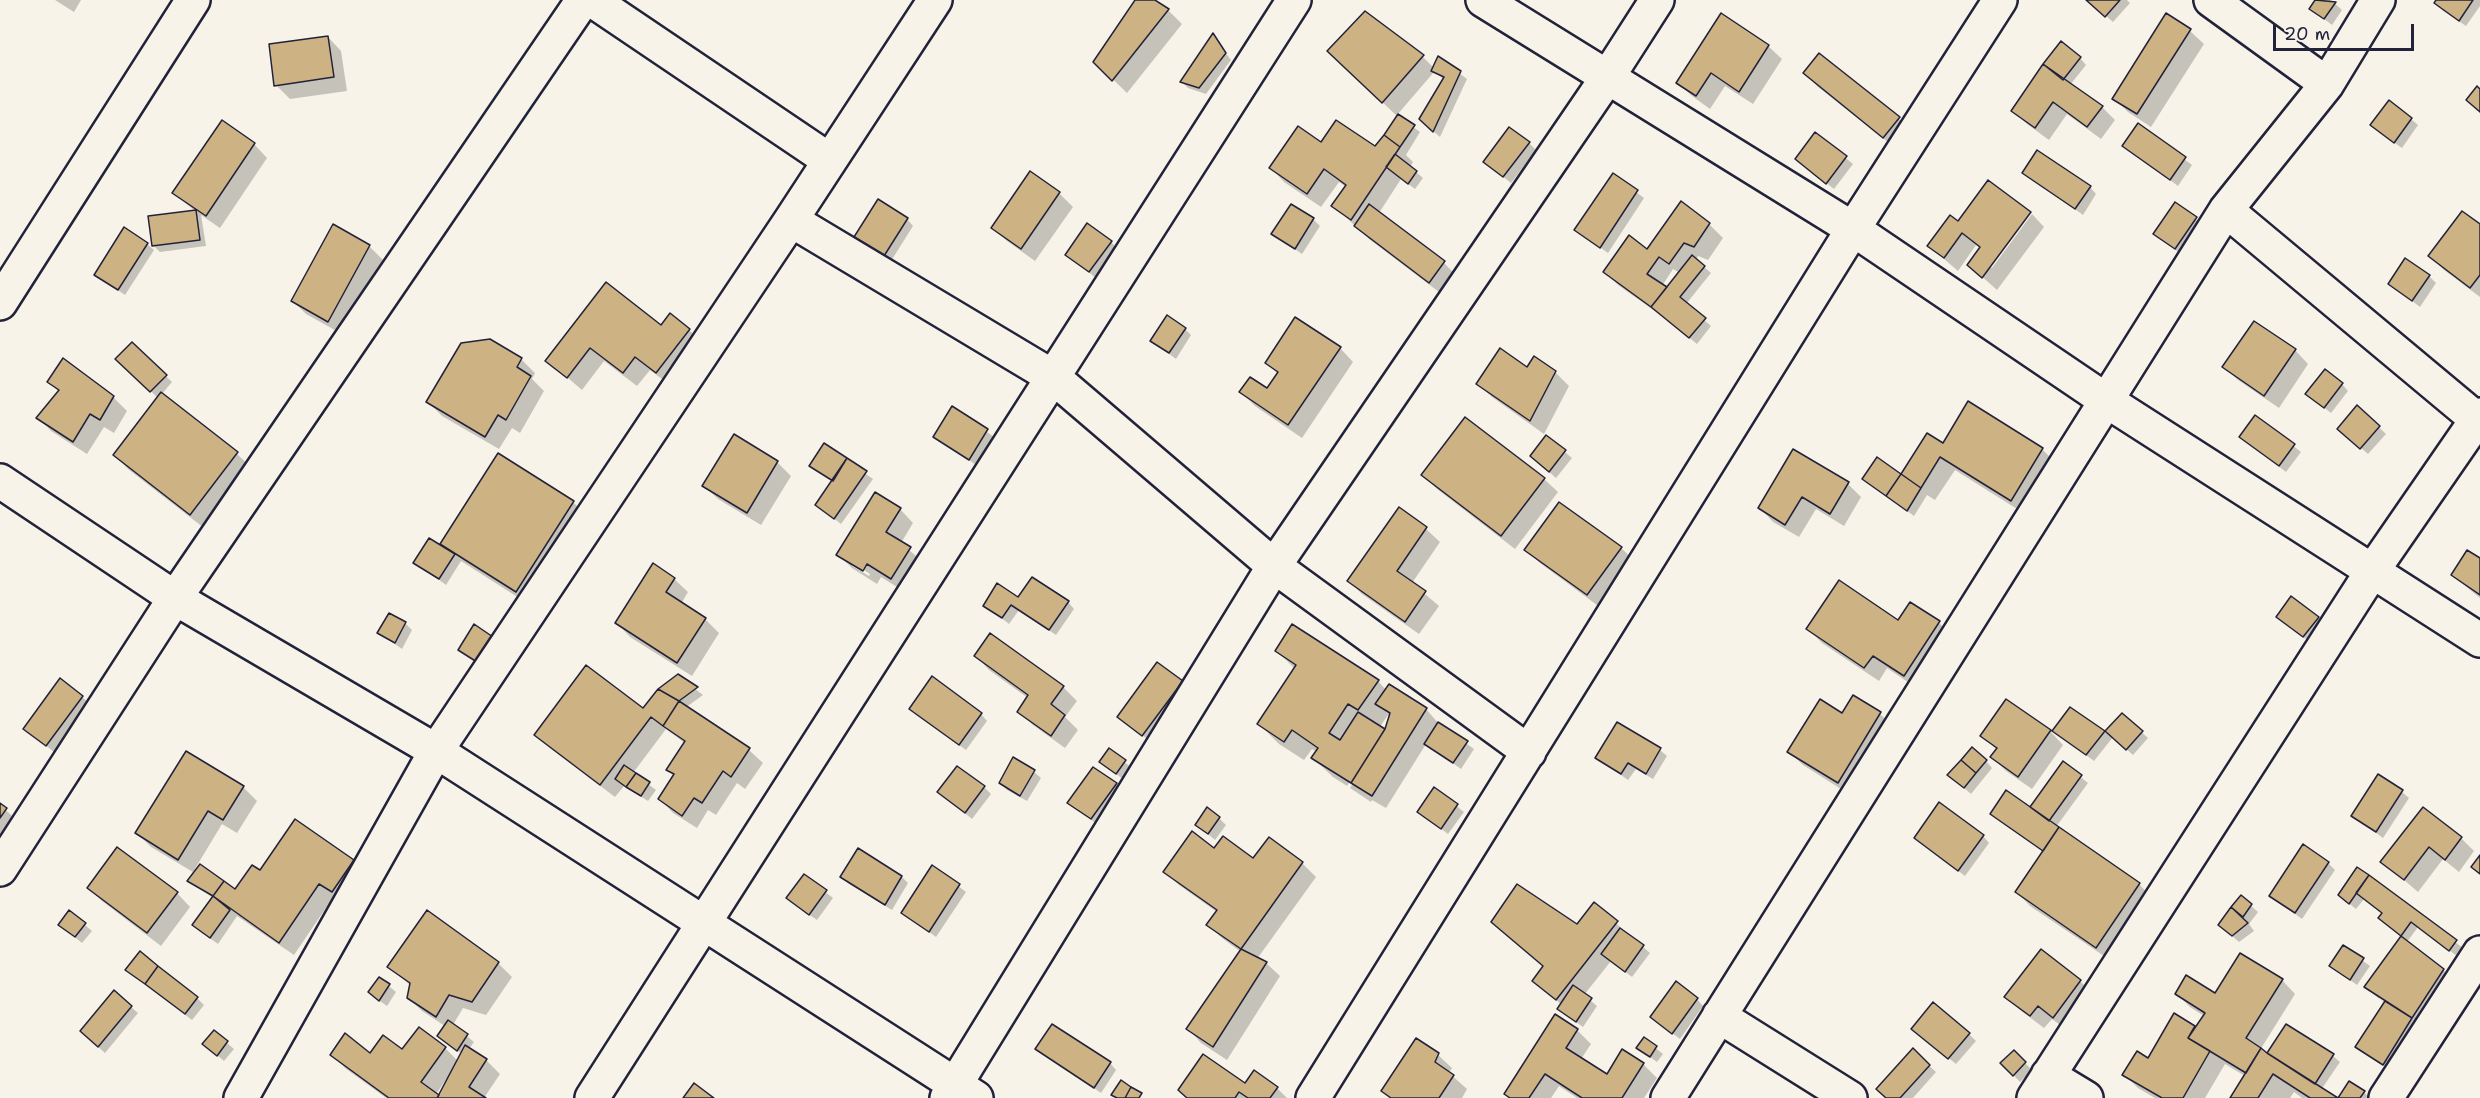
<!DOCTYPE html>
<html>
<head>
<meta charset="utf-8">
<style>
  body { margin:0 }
  #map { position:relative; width:2480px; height:1098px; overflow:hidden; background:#f7f3e8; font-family:"Shantell Sans",sans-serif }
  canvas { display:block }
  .scale { position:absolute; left:2273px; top:24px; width:141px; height:27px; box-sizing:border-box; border:3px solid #22223b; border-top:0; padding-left:8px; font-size:18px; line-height:21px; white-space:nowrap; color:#22223b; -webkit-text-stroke:4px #f7f3e8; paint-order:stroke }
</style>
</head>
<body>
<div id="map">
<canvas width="2480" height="1098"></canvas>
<div class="scale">20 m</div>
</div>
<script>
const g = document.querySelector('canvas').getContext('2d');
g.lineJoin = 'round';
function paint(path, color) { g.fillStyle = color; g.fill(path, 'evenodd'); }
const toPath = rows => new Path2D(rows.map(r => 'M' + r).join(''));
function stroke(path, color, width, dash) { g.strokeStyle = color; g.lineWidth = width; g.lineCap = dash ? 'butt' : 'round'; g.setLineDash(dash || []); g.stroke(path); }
paint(toPath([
  [55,0,81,0,74,12],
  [1137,0,1153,0,1168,10,1182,24,1127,93,1095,62],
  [2088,0,2127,0,2130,3,2113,22],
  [2317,0,2331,0,2342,10,2332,25,2311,9],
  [2438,0,2480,0,2480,6,2466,26,2442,10,2436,3],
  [2190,31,2204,44,2151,127,2128,112,2114,98],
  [1213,36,1231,60,1206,94,1188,88,1182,82],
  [328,37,341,51,347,91,290,99,276,85],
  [1768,46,1782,59,1753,104,1725,86,1710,109,1692,96,1678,83],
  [1819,55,1899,119,1912,132,1898,150,1818,87,1805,73],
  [1423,57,1434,68,1439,58,1467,79,1440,137,1427,126,1444,79,1434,72,1397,115,1420,132,1406,155,1413,162,1410,167,1423,178,1415,189,1401,179,1379,213,1444,263,1457,276,1443,295,1369,239,1333,205,1346,187,1339,182,1321,207,1284,182,1271,168,1321,144,1375,148,1398,117,1342,64],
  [2080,58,2086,65,2070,85,2102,107,2115,120,2101,139,2067,114,2049,140,2027,124,2013,111],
  [2411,119,2418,125,2402,148,2379,132],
  [2138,125,2192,165,2178,186,2124,146],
  [1816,134,1853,164,1834,189,1803,165],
  [1529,143,1536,150,1511,183,1492,168],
  [254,144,267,158,220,228,201,215,206,246,160,252,153,245,196,212,174,193],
  [1030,173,1059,193,1073,207,1035,261,1007,241,993,228],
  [2024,173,2090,187,2096,194,2083,215],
  [1613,175,1644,198,1608,253,1576,230],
  [1988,182,1989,266,1992,268,2032,214,2044,227,1997,290,1969,265,1981,249,1976,245,1958,271,1929,246,1958,223],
  [1681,203,1709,224,1723,238,1708,260,1698,256,1696,260,1711,273,1686,304,1711,326,1697,344,1666,319,1618,285,1605,272,1648,251],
  [1673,269,1680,273,1667,289,1662,286],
  [2175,204,2203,225,2182,255,2155,234],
  [907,219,913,226,891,261,855,237],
  [1313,219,1320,226,1302,254,1273,234],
  [334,226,369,246,383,260,342,334,306,314,293,301],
  [2480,226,2480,297,2444,270,2430,256],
  [1111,242,1117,248,1096,278,1067,255],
  [147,244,154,250,125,295,96,275],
  [2429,276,2436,283,2420,307,2390,284],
  [661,327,689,330,703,343,670,385,650,370,637,386,604,361,582,390,547,360],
  [1185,329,1191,335,1176,359,1152,341],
  [490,340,521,359,535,373,532,379,544,391,520,433,512,428,499,449,442,416,428,402],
  [132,344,172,382,161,395,237,454,251,467,204,528,128,469,115,455,158,398,117,359],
  [1340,348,1353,362,1302,438,1255,406,1241,392,1268,390,1278,374,1267,363],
  [2295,350,2308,364,2279,408,2238,380,2224,367],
  [1527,369,1555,372,1569,386,1544,434,1492,397,1478,383],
  [49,382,113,397,127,411,114,433,104,427,87,454,51,431,38,417,59,392],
  [2342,384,2348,391,2331,413,2314,400],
  [1969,403,2042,449,2056,463,2025,514,1955,470,1935,500,1927,495,1914,516,1864,479,1902,476,1943,445],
  [2358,407,2386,434,2368,454,2346,435],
  [953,408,994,437,976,465,935,437],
  [2256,417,2301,452,2286,472,2241,437],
  [1547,437,1572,458,1556,478,1539,463],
  [824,445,873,479,841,524,817,505,834,482,811,466],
  [777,462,791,476,761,525,718,499,704,486],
  [1423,475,1544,479,1558,492,1515,549,1437,489],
  [1848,484,1861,497,1844,526,1816,509,1799,537,1773,522,1760,508],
  [573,502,587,516,530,605,461,561,446,585,415,562,448,550,442,544],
  [900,509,913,523,901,543,923,562,905,592,881,577,877,584,852,568,838,554],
  [852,562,870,574,869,576,852,566],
  [1399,510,1426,529,1440,542,1412,583,1439,606,1419,634,1362,594,1349,581],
  [1621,548,1635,561,1601,608,1540,563,1526,550],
  [2480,560,2480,598,2452,575],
  [674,579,688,592,681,604,705,619,719,633,692,676,630,637,617,623],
  [1018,599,1068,602,1074,609,1056,635,1019,610,1009,624,985,605],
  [1910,604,1939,623,1953,636,1918,689,1887,668,1879,681,1822,643,1808,629,1898,622],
  [389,615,406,624,412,630,402,649,379,633],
  [2278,617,2318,618,2324,625,2311,643],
  [990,636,1063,687,1077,701,1065,717,1078,730,1065,748,1033,725,1019,711,1028,698,989,670,976,656],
  [1277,651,1378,681,1386,690,1426,709,1439,724,1474,749,1461,769,1426,744,1386,808,1372,800,1371,802,1350,788,1384,733,1381,733,1347,786,1333,777,1313,758,1317,752,1312,749,1304,760,1279,744,1259,724,1295,669],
  [1388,715,1390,717,1386,732,1379,728],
  [678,676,703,695,685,708,749,750,763,763,745,789,737,783,716,815,708,810,697,828,673,813,660,799,675,776,668,770,686,744,666,729,633,773,656,790,648,801,624,786,615,797,550,748,536,735,644,710],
  [1182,682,1189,689,1150,741,1126,723],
  [82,697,89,703,54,752,25,729],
  [2070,709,2106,733,2123,715,2148,738,2133,755,2113,737,2094,761,2054,731],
  [981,714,987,721,966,750,917,715],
  [1880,714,1894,727,1852,796,1803,765,1789,752,1843,715],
  [1618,724,1660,750,1667,756,1653,779,1636,769,1628,780,1597,758],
  [2050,731,2063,745,2032,789,2006,771,1992,757,1997,750,1982,736],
  [1109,750,1132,768,1124,780,1101,762],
  [1986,761,1992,768,1971,794,1949,775],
  [2063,763,2088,783,2056,827,2139,884,2152,898,2110,960,2030,906,2017,892,2044,852,1992,813,2030,809],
  [1034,772,1041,778,1027,801,1007,790,1000,783],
  [1116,784,1122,791,1098,825,1069,803],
  [243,787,257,801,237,833,222,824,193,872,151,847,137,833],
  [984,787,991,794,972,819,939,792],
  [1435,789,1464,812,1448,834,1419,812],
  [2402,792,2409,798,2383,838,2353,816],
  [0,805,20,823,0,850],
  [2423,809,2461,838,2474,851,2459,872,2443,859,2418,892,2382,861],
  [1219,818,1226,825,1215,840,1197,825],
  [295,821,353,861,367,875,346,905,334,896,294,955,237,916,218,944,201,932,194,925,213,898,189,881,235,891,260,872],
  [1983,836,1989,843,1965,876,1916,838],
  [1269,840,1302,863,1316,877,1257,959,1266,963,1280,976,1227,1060,1201,1043,1188,1029,1241,952,1222,938,1208,925,1217,912,1179,885,1165,871,1254,861],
  [858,850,902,877,908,883,892,910,849,884,842,877],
  [2328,863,2335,870,2302,919,2271,896],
  [933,867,966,892,936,937,903,913],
  [2357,869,2463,948,2457,956,2418,927,2407,942,2443,970,2457,983,2390,1070,2357,1047,2385,1004,2366,987,2402,937,2380,918,2384,914,2364,899,2356,909,2346,901],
  [2379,995,2387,1000,2387,1004,2379,999],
  [804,876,833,898,817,920,795,905],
  [89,888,177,893,190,907,161,946,102,901],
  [2241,897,2258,912,2249,924,2254,931,2239,942,2220,925],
  [1594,904,1650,953,1632,977,1611,961,1584,995,1597,1006,1583,1027,1566,1015,1559,1009,1562,1005,1534,981],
  [70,912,92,931,82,943,60,925],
  [427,912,498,963,512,977,486,1015,463,1008,453,1025,474,1042,469,1049,486,1060,500,1074,484,1098,386,1098,345,1068,332,1054,371,1055,445,1048,458,1061,462,1054,446,1042,445,1026,422,1011,408,997,411,986,389,967],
  [447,1078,449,1079,439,1097,436,1094],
  [2344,947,2370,966,2357,985,2331,966],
  [134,976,197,998,204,1005,192,1020],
  [380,979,396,992,387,1006,377,999],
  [2282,980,2295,994,2260,1050,2268,1055,2333,1056,2340,1062,2321,1090,2333,1098,2302,1098,2294,1092,2290,1098,2231,1098,2245,1076,2225,1064,2205,1098,2155,1098,2138,1088,2124,1074,2148,1060,2174,1015,2196,1028,2204,1016,2190,1007,2177,994,2216,996],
  [2080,981,2094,995,2067,1030,2052,1019,2044,1028,2020,1010,2006,997],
  [114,992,138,1013,105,1053,88,1038],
  [1697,999,1703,1006,1680,1039,1659,1023],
  [1577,1030,1591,1044,1581,1059,1607,1076,1643,1064,1657,1078,1644,1098,1577,1098,1559,1086,1551,1098,1510,1098],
  [214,1032,234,1049,224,1061,211,1050],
  [1969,1034,1976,1041,1956,1064,1920,1035],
  [1644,1039,1663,1054,1657,1062,1638,1048],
  [1416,1040,1438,1055,1452,1068,1449,1073,1467,1089,1462,1098,1390,1098,1383,1091],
  [1037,1049,1110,1063,1116,1070,1101,1093],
  [1913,1051,1936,1072,1913,1098,1887,1098],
  [2014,1052,2032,1070,2020,1082,2002,1063],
  [1246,1085,1277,1088,1287,1098,1188,1098],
  [2364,1092,2369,1098,2340,1098]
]), '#0003');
const building = toPath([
  [1135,0,1155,0,1169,9,1112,81,1093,62,1135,0],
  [2086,0,2120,0,2105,17,2086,0],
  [2315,0,2336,2,2324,19,2309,9,2315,0],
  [2436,0,2473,0,2459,21,2434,3,2436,0],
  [1365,11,1424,55,1382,103,1327,51,1365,11],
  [1721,13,1769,45,1739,92,1711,73,1696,96,1676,83,1721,13],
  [2166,13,2191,29,2137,114,2112,99,2166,13],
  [1213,33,1226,53,1199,88,1180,82,1213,33],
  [328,36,334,77,274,86,269,44,328,36],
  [2061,41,2081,57,2063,80,2043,64,2061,41],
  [1819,53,1900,117,1883,138,1803,73,1819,53],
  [1438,56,1461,71,1433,132,1419,119,1444,77,1431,71,1438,56],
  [2043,64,2103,106,2087,127,2053,102,2035,128,2011,111,2043,64],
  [2477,86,2480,89,2480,112,2466,100,2477,86],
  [2389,100,2412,118,2394,143,2370,125,2389,100],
  [1398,114,1415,125,1400,147,1384,135,1398,114],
  [222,120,255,143,206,216,172,193,222,120],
  [1336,120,1375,146,1384,135,1400,147,1351,220,1331,206,1346,185,1324,169,1307,194,1269,168,1298,126,1321,142,1336,120],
  [2138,123,2186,157,2170,180,2122,146,2138,123],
  [1509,127,1530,142,1503,177,1483,162,1509,127],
  [1815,132,1847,156,1826,184,1795,159,1815,132],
  [2037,150,2091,186,2075,209,2022,173,2037,150],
  [1395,154,1417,171,1408,184,1386,167,1395,154],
  [1030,171,1060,192,1021,249,991,228,1030,171],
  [1613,173,1638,190,1600,248,1574,230,1613,173],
  [1988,180,2031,212,1982,278,1967,265,1980,247,1962,233,1944,258,1927,246,1950,215,1958,221,1988,180],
  [878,199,908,218,884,256,854,237,878,199],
  [1681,201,1710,223,1694,247,1684,243,1669,264,1659,257,1647,274,1667,287,1651,307,1603,272,1629,235,1647,249,1681,201],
  [2175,202,2197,217,2175,249,2153,234,2175,202],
  [1291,204,1314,218,1295,249,1271,234,1291,204],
  [1369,204,1445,261,1429,283,1354,226,1369,204],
  [196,210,200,240,152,246,148,216,196,210],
  [2462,211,2480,224,2480,275,2470,288,2428,256,2462,211],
  [1087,223,1112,241,1089,272,1065,255,1087,223],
  [333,224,370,245,328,322,291,301,333,224],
  [124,227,148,243,118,290,94,275,124,227],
  [1692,255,1705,266,1680,297,1706,318,1689,338,1651,307,1692,255],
  [2405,258,2430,275,2412,301,2388,284,2405,258],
  [606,282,661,325,670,313,690,329,656,373,635,357,623,373,590,348,567,378,545,361,606,282],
  [1167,315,1186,328,1169,353,1150,341,1167,315],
  [1295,317,1341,347,1288,425,1239,392,1250,377,1267,388,1278,372,1265,363,1295,317],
  [2254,321,2296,349,2264,396,2222,367,2254,321],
  [490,339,522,358,517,367,531,376,506,420,498,415,485,437,426,402,461,343,490,339],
  [132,342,167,375,150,392,115,359,132,342],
  [1500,348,1527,367,1534,356,1556,371,1530,421,1476,384,1500,348],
  [63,358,114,396,100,420,90,414,73,442,36,418,59,390,47,382,63,358],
  [2325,369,2343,383,2324,408,2305,394,2325,369],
  [161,392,238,452,190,515,113,455,161,392],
  [1968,401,2043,448,2011,501,1940,457,1921,488,1901,474,1927,433,1943,443,1968,401],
  [2357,405,2380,426,2360,449,2337,429,2357,405],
  [952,406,988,429,969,460,933,437,952,406],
  [2255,415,2295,444,2279,466,2239,437,2255,415],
  [1465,417,1545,478,1501,536,1421,475,1465,417],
  [734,434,778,461,747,513,702,486,734,434],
  [1546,435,1566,450,1549,472,1530,456,1546,435],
  [824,443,847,458,833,481,809,466,824,443],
  [1793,449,1849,482,1830,514,1802,497,1785,525,1758,508,1793,449],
  [498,453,574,501,516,592,440,544,498,453],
  [1877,457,1901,474,1886,496,1862,479,1877,457],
  [847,458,867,471,834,519,815,505,847,458],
  [1901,474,1921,488,1907,511,1886,496,1901,474],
  [875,492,901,508,886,532,911,547,891,579,867,564,863,571,836,555,875,492],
  [1559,502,1622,547,1587,595,1524,550,1559,502],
  [1399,507,1427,527,1397,571,1426,591,1405,622,1347,581,1399,507],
  [429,538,455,554,439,579,413,563,429,538],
  [2467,550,2480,558,2480,595,2451,575,2467,550],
  [653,563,675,578,666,592,706,618,677,663,615,623,653,563],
  [1032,577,1069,601,1049,630,1011,605,1002,618,983,606,997,583,1018,597,1032,577],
  [1839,580,1898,620,1910,602,1940,621,1904,676,1873,656,1864,668,1806,629,1839,580],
  [2291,596,2319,617,2303,637,2276,617,2291,596],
  [389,613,406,622,395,643,377,633,389,613],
  [474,624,496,639,480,664,458,650,474,624],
  [1292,624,1379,680,1358,710,1348,704,1329,733,1340,740,1358,712,1385,729,1351,783,1311,758,1318,748,1292,730,1284,742,1257,724,1296,665,1275,651,1292,624],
  [990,633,1064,686,1051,704,1065,715,1051,736,1017,712,1028,695,974,656,990,633],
  [1157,662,1183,681,1142,736,1117,717,1157,662],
  [586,665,643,708,658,689,679,701,663,726,651,717,600,785,534,735,586,665],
  [678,674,698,687,679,701,658,689,678,674],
  [932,676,982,713,959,745,909,709,932,676],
  [60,678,83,696,46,746,23,729,60,678],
  [1389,684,1427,708,1372,796,1351,783,1385,729,1390,713,1375,704,1389,684],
  [1853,695,1881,712,1838,783,1787,752,1820,699,1842,713,1853,695],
  [2006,699,2051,730,2018,777,1990,757,1997,748,1980,736,2006,699],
  [679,701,750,748,731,777,723,771,702,803,694,798,682,816,658,799,674,774,666,770,685,741,663,726,679,701],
  [2070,707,2105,731,2086,755,2052,731,2070,707],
  [2122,713,2143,731,2126,750,2105,731,2122,713],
  [1438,722,1468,741,1453,763,1424,744,1438,722],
  [1617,722,1661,748,1646,774,1628,763,1621,774,1595,758,1617,722],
  [1972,747,1987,760,1976,773,1961,760,1972,747],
  [1109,748,1126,760,1116,774,1099,762,1109,748],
  [186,751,244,786,223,820,208,811,178,860,135,833,186,751],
  [1013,757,1035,770,1020,796,999,783,1013,757],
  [1961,760,1976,773,1964,788,1947,775,1961,760],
  [2063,761,2082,775,2049,821,2030,807,2063,761],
  [624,765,636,773,626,787,615,779,624,765],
  [957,766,985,786,965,813,937,792,957,766],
  [1093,767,1117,783,1091,819,1067,803,1093,767],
  [636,773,650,782,641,796,626,787,636,773],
  [2378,774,2403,790,2376,832,2351,816,2378,774],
  [1434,787,1458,804,1441,829,1417,812,1434,787],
  [2006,790,2059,827,2043,851,1990,814,2006,790],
  [1939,802,1984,835,1958,871,1914,838,1939,802],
  [0,803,7,808,0,818,0,803],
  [1207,807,1220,817,1208,834,1195,825,1207,807],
  [2423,807,2462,837,2445,860,2429,847,2404,880,2380,862,2423,807],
  [295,819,354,860,332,892,319,884,279,943,213,896,224,881,235,889,252,865,260,870,295,819],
  [2059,827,2140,883,2096,948,2015,892,2059,827],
  [1192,831,1214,848,1223,836,1253,858,1269,837,1303,862,1241,949,1206,925,1217,910,1163,872,1192,831],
  [2303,844,2329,862,2295,913,2269,896,2303,844],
  [117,847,178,892,147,933,87,888,117,847],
  [858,848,902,876,885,905,840,877,858,848],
  [2480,855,2480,874,2471,867,2480,855],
  [200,864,224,881,213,896,187,881,200,864],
  [932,865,960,884,929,932,901,913,932,865],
  [2357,867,2369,875,2349,904,2338,895,2357,867],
  [804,874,827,890,809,915,786,898,804,874],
  [2369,875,2457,940,2449,951,2411,922,2401,936,2378,918,2382,913,2356,893,2369,875],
  [1517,884,1577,924,1594,902,1618,921,1556,1000,1532,981,1543,966,1491,922,1517,884],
  [2241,895,2252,904,2243,917,2231,907,2241,895],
  [213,896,230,910,210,938,192,925,213,896],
  [2231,907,2248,923,2232,936,2218,925,2231,907],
  [69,910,86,923,75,937,58,925,69,910],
  [427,910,499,962,472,1002,449,995,436,1017,407,998,410,983,387,967,427,910],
  [1620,928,1644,945,1625,972,1601,954,1620,928],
  [2401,936,2444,969,2412,1018,2364,987,2401,936],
  [2343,945,2364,958,2350,980,2329,966,2343,945],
  [1241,949,1267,962,1213,1047,1186,1029,1241,949],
  [2041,949,2081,980,2053,1018,2038,1006,2030,1016,2004,997,2041,949],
  [140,951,158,966,145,984,125,970,140,951],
  [2240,953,2283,979,2246,1038,2261,1048,2246,1073,2188,1038,2205,1013,2175,994,2186,975,2215,993,2240,953],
  [158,966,198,997,185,1014,145,984,158,966],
  [379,977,390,984,379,1001,368,992,379,977],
  [1676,981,1698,998,1672,1034,1650,1017,1676,981],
  [1573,985,1592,998,1576,1022,1557,1009,1573,985],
  [114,990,132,1006,98,1047,80,1031,114,990],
  [2385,1001,2412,1018,2383,1065,2355,1047,2385,1001],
  [1933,1002,1970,1033,1948,1059,1911,1029,1933,1002],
  [2174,1013,2195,1026,2188,1038,2210,1051,2183,1098,2162,1098,2122,1075,2137,1051,2148,1058,2174,1013],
  [1555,1014,1578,1029,1566,1048,1607,1074,1622,1049,1644,1063,1622,1098,1582,1098,1545,1074,1529,1098,1510,1098,1504,1094,1555,1014],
  [448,1020,468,1034,457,1051,437,1036,448,1020],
  [1052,1024,1111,1062,1094,1088,1035,1049,1052,1024],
  [2286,1024,2334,1054,2315,1084,2267,1053,2286,1024],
  [419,1027,446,1047,421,1082,439,1095,437,1098,389,1098,330,1055,345,1033,370,1053,383,1035,402,1049,419,1027],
  [214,1030,228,1041,217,1056,202,1044,214,1030],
  [1644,1037,1657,1046,1650,1057,1636,1048,1644,1037],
  [1416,1038,1439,1053,1435,1062,1454,1075,1439,1098,1391,1098,1381,1091,1416,1038],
  [465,1045,487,1059,469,1087,486,1098,437,1098,465,1045],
  [1913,1048,1930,1065,1900,1098,1886,1098,1876,1089,1913,1048],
  [2261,1048,2267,1053,2338,1098,2310,1098,2273,1074,2258,1098,2230,1098,2261,1048],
  [2014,1050,2026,1062,2013,1076,2000,1063,2014,1050],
  [1203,1054,1245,1083,1254,1070,1278,1087,1270,1098,1248,1098,1239,1092,1235,1098,1187,1098,1178,1090,1203,1054],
  [1121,1080,1131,1087,1125,1098,1117,1098,1111,1095,1121,1080],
  [2349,1081,2365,1091,2360,1098,2338,1098,2349,1081],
  [694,1083,714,1098,683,1098,694,1083],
  [1131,1087,1142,1093,1139,1098,1125,1098,1131,1087]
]);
paint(building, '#cdb283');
stroke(building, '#22223b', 1.5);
const street = toPath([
  [592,0,829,160],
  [1483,0,1853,229,2107,401,2480,640],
  [2211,0,2327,84],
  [2226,210,2480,422],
  [791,220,1053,377,1274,566,1529,752],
  [0,303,193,0],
  [0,481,175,598,436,751,976,1098],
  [0,869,175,598,583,0],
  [1719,1016,1850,1098],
  [2048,1075,2086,1098],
  [241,1098,436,751,791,220,935,0],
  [592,1098,1294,0],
  [947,1098,1274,566,1607,78,1657,0],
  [1313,1098,1853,229,2000,0],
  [1668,1098,2226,210,2327,84,2378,0],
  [2034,1098,2373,570,2480,415],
  [2386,1098,2480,953]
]);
stroke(street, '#22223b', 38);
stroke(street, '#f7f3e8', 33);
</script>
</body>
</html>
